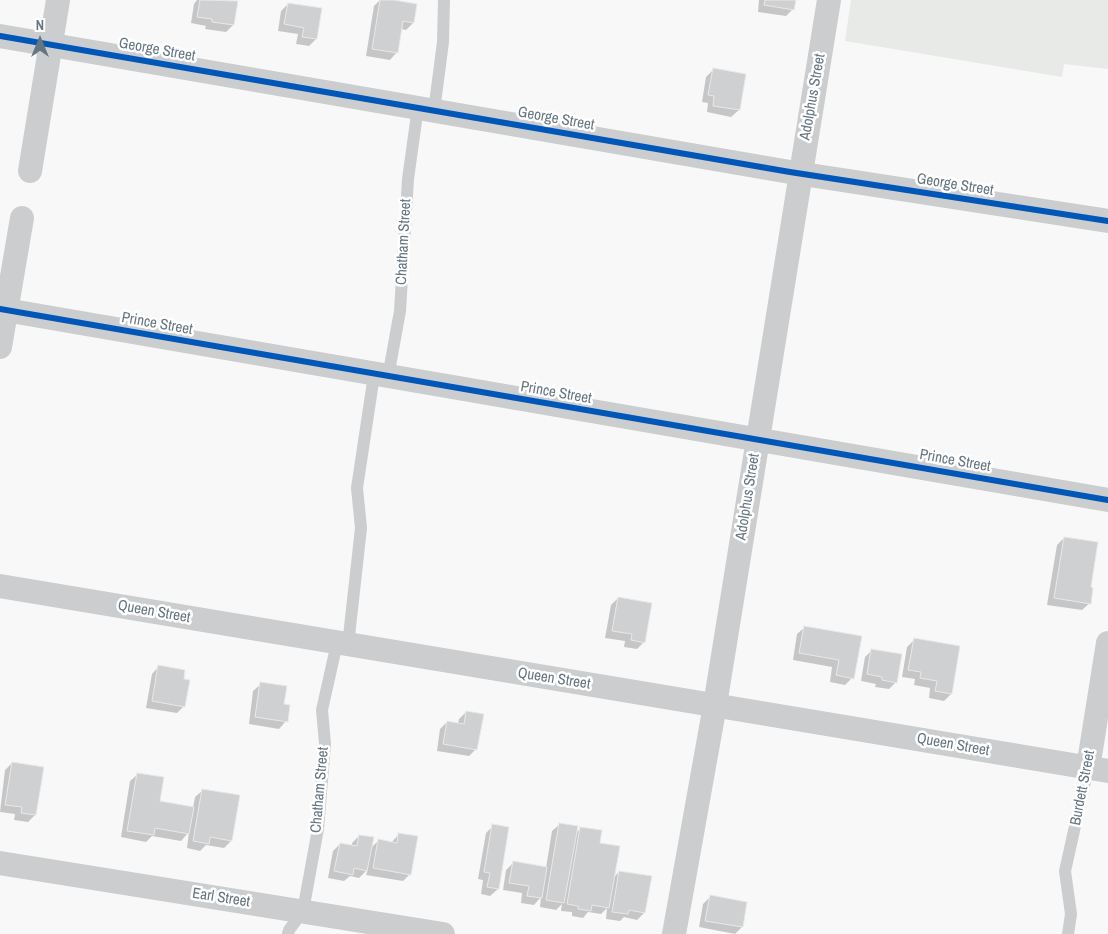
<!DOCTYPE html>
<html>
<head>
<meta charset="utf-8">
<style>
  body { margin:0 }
  #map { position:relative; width:1108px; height:934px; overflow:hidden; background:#f8f8f8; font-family:"Archivo Narrow",sans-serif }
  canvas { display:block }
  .north { position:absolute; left:15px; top:15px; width:50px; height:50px; -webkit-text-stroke:4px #fff; paint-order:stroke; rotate:0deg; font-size:14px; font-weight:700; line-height:20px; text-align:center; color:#657581 }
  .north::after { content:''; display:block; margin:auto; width:18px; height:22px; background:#657581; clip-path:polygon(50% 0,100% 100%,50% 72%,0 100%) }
</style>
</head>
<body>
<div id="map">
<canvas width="1108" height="934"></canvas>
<div class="north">N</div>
</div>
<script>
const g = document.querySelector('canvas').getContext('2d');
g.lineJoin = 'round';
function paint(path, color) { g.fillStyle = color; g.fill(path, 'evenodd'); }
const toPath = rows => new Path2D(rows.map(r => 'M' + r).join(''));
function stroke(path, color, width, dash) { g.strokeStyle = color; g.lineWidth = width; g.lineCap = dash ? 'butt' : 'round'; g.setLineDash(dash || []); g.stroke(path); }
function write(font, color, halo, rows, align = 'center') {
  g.font = font + ' "Archivo Narrow",sans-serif'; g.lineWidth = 5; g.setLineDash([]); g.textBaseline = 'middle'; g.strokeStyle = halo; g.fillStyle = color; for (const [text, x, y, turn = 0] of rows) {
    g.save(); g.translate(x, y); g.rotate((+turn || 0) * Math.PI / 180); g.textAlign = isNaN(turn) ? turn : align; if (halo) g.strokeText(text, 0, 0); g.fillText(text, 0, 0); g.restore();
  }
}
paint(toPath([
  [851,0,1108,0,1108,69,1064,64,1062,77,845,41]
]), '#e7eae6');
paint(toPath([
  [197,0,222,0,237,2,233,25,226,32,205,29,206,26,191,23,194,4],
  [380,0,387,0,413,23,406,30,401,29,397,52,390,60,366,56,374,6],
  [759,0,794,0,793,9,786,16,758,12],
  [288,4,316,39,309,46,296,44,298,34,278,31,281,11],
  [713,70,739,110,731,117,707,112,708,103,702,102,706,77],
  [1064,538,1089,588,1090,603,1082,610,1047,605,1057,545],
  [618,598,644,642,637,649,624,647,625,641,605,638,611,605],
  [805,627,860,637,852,678,845,685,830,682,832,667,793,660,797,634],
  [914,640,951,694,944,701,929,698,930,688,914,685,915,679,902,677,907,647],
  [872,650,896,682,889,689,875,687,876,684,861,681,865,657],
  [159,666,182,680,184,706,177,713,146,708,152,674],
  [261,684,283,705,286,721,279,729,249,724,253,691],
  [466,712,476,749,469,756,437,751,440,729,447,722,458,724,459,719],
  [12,763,35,815,28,822,14,820,15,814,0,812,5,770],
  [138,774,158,802,193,808,195,797,203,790,239,796,231,841,224,848,206,845,200,851,187,848,189,832,181,841,152,836,146,842,121,837,130,781],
  [560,824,575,834,581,828,598,844,613,878,619,872,644,913,637,920,624,917,620,921,606,919,607,908,601,914,588,912,583,918,572,916,572,912,561,911,562,904,556,910,540,907,541,897,534,905,521,903,522,893,503,890,506,870,513,863,546,868,552,831],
  [493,826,498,889,490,896,481,894,483,880,478,879,486,833],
  [399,834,410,874,403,881,366,875,368,869,359,878,350,876,344,881,328,878,333,851,340,844,352,847,352,843,359,836,370,849,378,841,391,843],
  [710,897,742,927,735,934,699,927,703,904]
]), '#0003');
const building = toPath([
  [200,0,238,1,234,25,212,22,212,19,197,17,200,0],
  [380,0,394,0,417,4,414,23,403,21,398,53,372,49,380,0],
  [765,0,796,0,794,10,764,5,765,0],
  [288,3,322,8,317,39,302,37,304,28,284,24,288,3],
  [713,68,746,74,740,110,713,106,714,96,708,95,713,68],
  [1064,537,1098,542,1091,587,1093,588,1091,604,1054,598,1064,537],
  [618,597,652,603,645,643,631,640,632,634,612,631,618,597],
  [804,626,862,636,854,679,836,675,839,660,799,653,804,626],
  [914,638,960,646,952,694,935,691,937,681,920,678,921,672,908,670,914,638],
  [871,649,902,654,897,683,882,680,882,677,867,674,871,649],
  [158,665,185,670,184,679,190,680,185,707,152,701,158,665],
  [260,682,287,686,284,704,290,705,288,722,255,717,260,682],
  [466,711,484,714,477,750,443,744,447,721,464,724,466,711],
  [12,762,44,767,36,815,21,813,22,807,5,805,12,762],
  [137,773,164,777,160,801,194,807,189,834,155,828,154,835,127,831,137,773],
  [202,789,240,795,232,841,210,837,209,844,193,841,202,789],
  [559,823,578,826,564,903,546,900,559,823],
  [492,824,509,827,499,889,487,887,490,873,484,872,492,824],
  [580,827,602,830,600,843,620,846,609,908,592,905,591,911,578,909,578,906,567,904,580,827],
  [398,833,418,836,411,875,373,868,378,839,397,843,398,833],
  [359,835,374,837,367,871,354,868,353,875,334,871,340,843,357,846,359,835],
  [513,861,547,867,542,898,527,896,529,886,509,883,513,861],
  [619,871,652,876,645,913,629,910,628,914,612,912,619,871],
  [710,895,747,902,743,927,705,921,710,895]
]);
paint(building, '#ced0d1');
stroke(building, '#e8e8e8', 1);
stroke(toPath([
  [434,111,443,42,444,0],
  [388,377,400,311,408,179,418,107],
  [348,645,361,528,357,488,374,375],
  [288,934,289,930,303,911,318,829,325,744,322,710,337,643],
  [1068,934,1071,914,1065,871,1088,768]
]), '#cbcdce', 12);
stroke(toPath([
  [0,36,790,172,1108,221],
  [30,171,58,0],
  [0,309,1108,500],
  [0,347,22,218],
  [0,586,1108,771],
  [1088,768,1108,643],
  [0,863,443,934],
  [674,934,715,705,829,0]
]), '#cbcdce', 24);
stroke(toPath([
  [0,36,790,172,1108,221],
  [0,309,1108,500]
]), '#0057b8', 6);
write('15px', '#657581', '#fff', [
  ["George Street",157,50,10],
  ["Adolphus Street",813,97,-80],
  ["George Street",556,119,10],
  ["George Street",955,185,9],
  ["Chatham Street",404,242,-87],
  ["Prince Street",157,324,10],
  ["Prince Street",556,393,10],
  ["Prince Street",955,461,10],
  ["Adolphus Street",748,497,-81],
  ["Queen Street",154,612,10],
  ["Queen Street",554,679,9],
  ["Queen Street",953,745,10],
  ["Burdett Street",1083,788,-79],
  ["Chatham Street",320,790,-85],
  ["Earl Street",221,898,9]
]);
</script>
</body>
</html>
